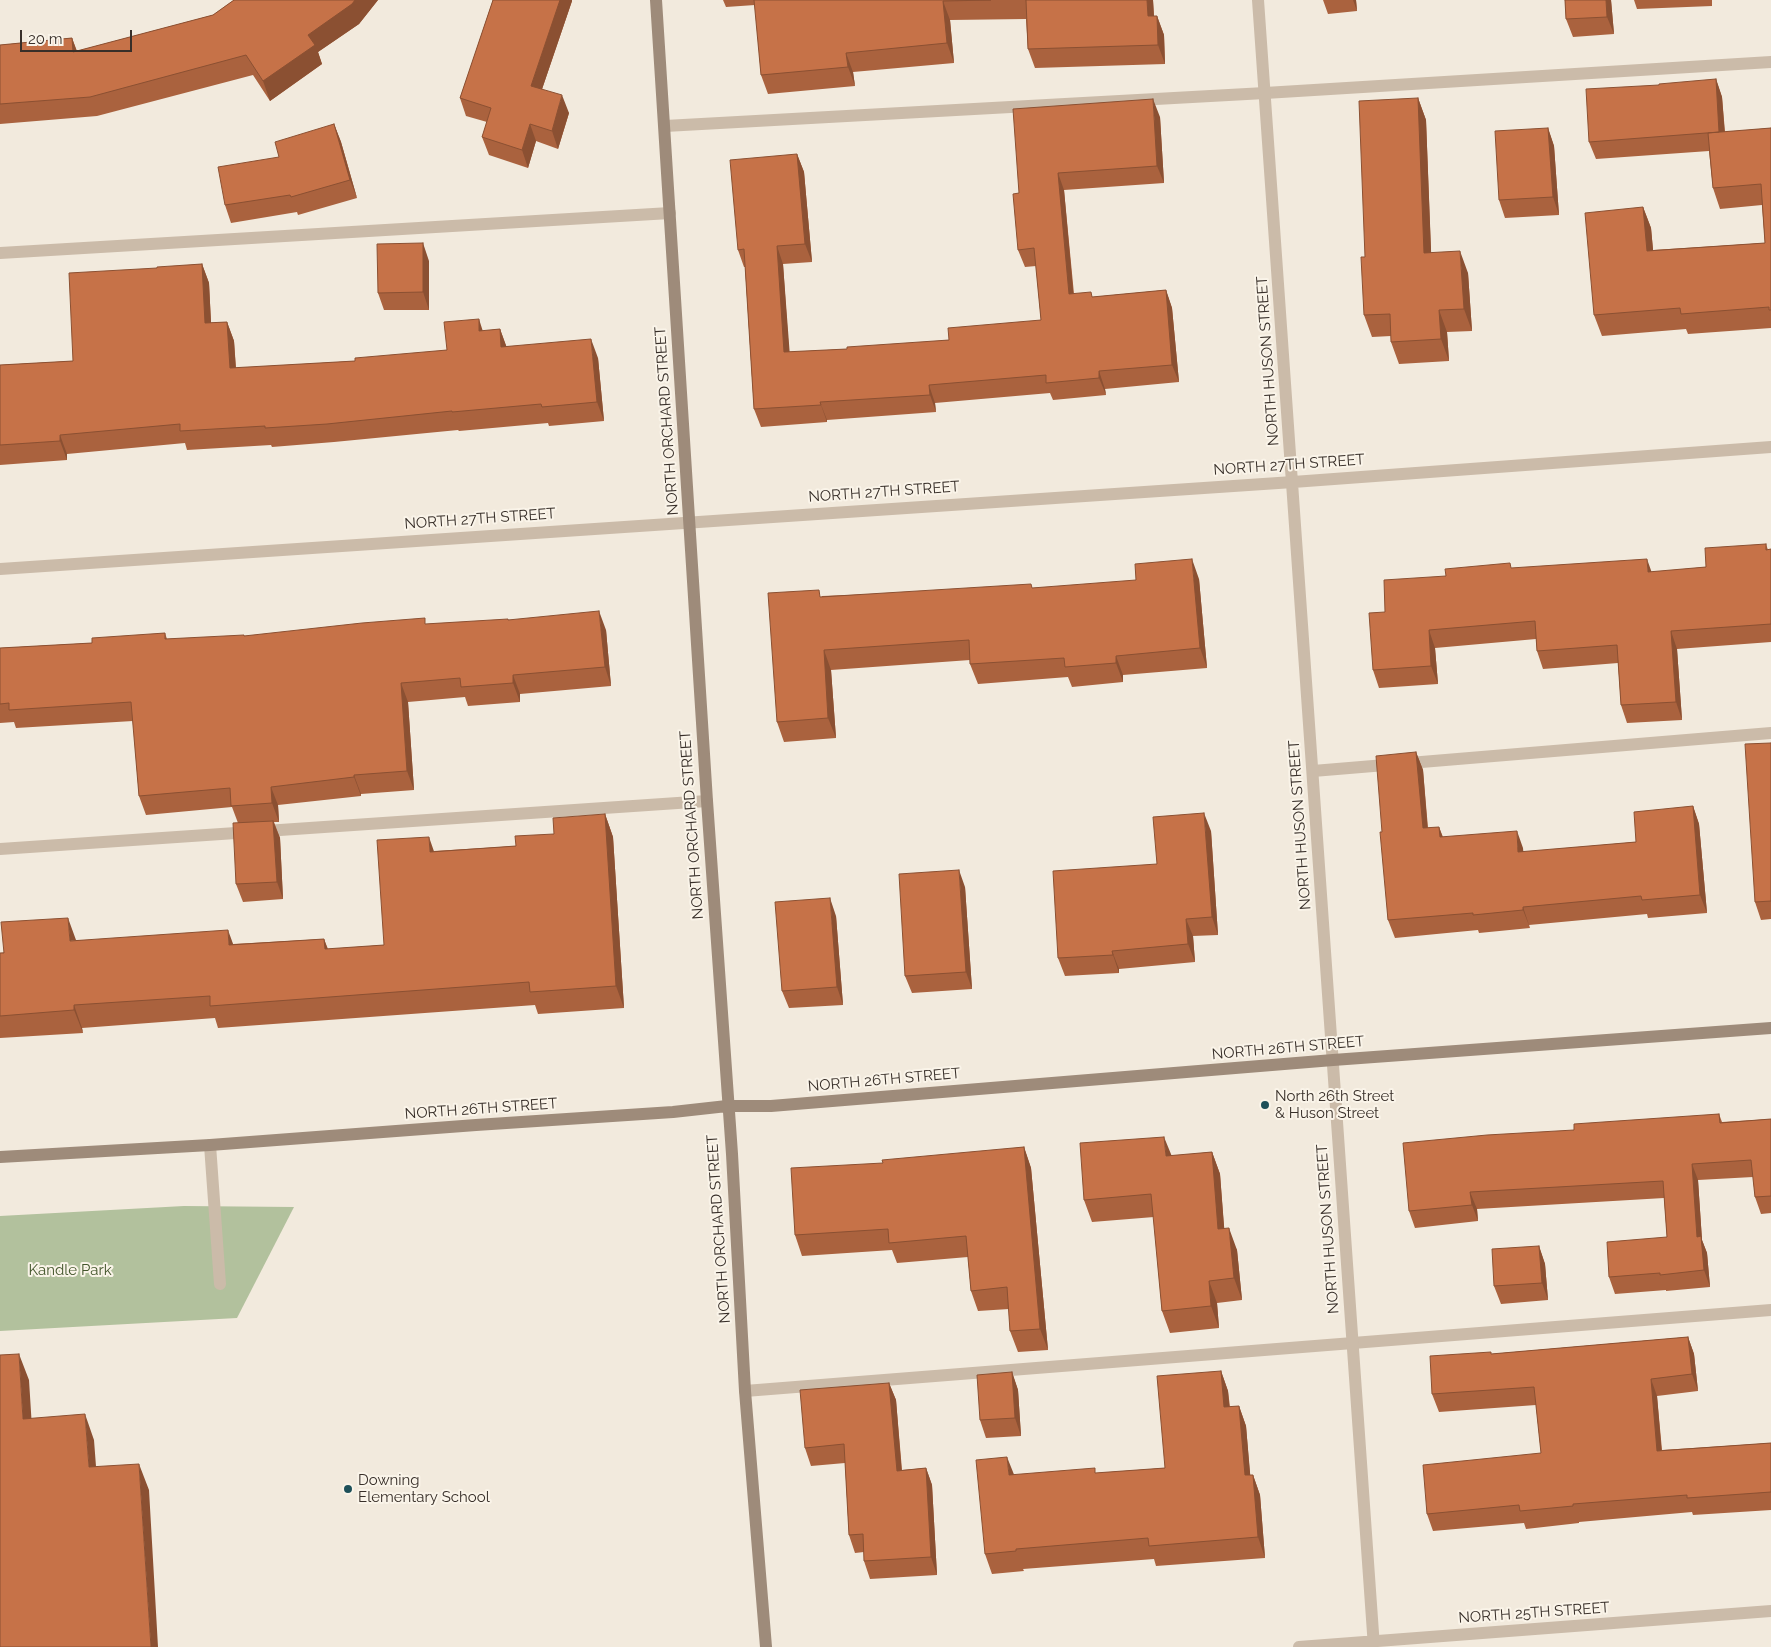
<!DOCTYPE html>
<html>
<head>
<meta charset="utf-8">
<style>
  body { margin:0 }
  #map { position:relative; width:1771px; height:1647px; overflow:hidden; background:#f2eadd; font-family:Raleway,sans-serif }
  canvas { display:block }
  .scale { position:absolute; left:20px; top:30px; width:112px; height:22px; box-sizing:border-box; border:2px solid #382f29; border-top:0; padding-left:6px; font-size:15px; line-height:18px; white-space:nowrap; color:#382f29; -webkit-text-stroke:4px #faf4e9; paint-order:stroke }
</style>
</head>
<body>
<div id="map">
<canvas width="1771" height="1647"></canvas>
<div class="scale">20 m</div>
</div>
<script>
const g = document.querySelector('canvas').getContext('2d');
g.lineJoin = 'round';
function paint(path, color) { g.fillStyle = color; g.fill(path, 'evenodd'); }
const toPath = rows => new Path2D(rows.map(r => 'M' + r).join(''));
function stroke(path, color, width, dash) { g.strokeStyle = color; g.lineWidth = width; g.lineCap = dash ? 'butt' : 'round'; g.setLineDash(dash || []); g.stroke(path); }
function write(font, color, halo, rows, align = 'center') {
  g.font = font + ' Raleway,sans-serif'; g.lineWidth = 4; g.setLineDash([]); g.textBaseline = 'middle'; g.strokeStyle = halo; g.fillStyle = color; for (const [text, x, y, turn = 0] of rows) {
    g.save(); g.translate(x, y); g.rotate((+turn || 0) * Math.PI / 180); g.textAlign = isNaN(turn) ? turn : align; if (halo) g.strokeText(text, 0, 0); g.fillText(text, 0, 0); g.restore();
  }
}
paint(toPath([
  [184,1206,294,1207,237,1318,0,1331,0,1216]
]), '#b2c19d');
stroke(toPath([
  [665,126,1265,93,1771,62],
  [0,253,670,213],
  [1313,771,1771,733],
  [0,849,707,801],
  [210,1145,220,1284],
  [745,1391,1771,1310]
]), '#cbbba9', 12);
stroke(toPath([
  [1258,0,1374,1647],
  [0,569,1293,482,1771,447],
  [1299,1647,1771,1611]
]), '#cbbba9', 12);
stroke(toPath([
  [656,0,707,801,732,1154,745,1391,766,1647],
  [0,1157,210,1145,476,1125,673,1112,727,1106,771,1106,1333,1060,1771,1028]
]), '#9e8b7a', 12);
paint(toPath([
  [234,0,378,0,359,24,318,52,322,64,270,101,253,75,97,116,0,124,0,45,72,38,77,51,213,15],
  [493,0,572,0,572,1,542,89,569,113,558,149,536,141,528,168,489,155,482,137,487,122,466,116,460,98],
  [723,0,1153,0,1154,16,1157,16,1164,35,1165,64,1035,68,1028,49,1026,19,950,20,954,63,853,72,855,86,768,94,761,75,755,5,726,7],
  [1323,0,1356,0,1357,11,1328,14],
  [1565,0,1611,0,1614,34,1573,37,1566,19],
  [1634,0,1712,0,1712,6,1637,9],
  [1716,79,1722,97,1725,132,1771,128,1771,328,1688,334,1686,329,1602,336,1594,315,1643,207,1651,228,1653,250,1765,243,1762,205,1720,209,1713,188,1709,151,1596,159,1589,142],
  [1418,98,1426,120,1431,253,1468,273,1472,331,1447,332,1449,361,1399,364,1391,342,1391,336,1372,337,1364,315,1365,257],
  [1160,117,1164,183,1064,190,1074,294,1093,297,1166,290,1172,308,1179,382,1105,389,1106,395,1053,400,1050,393,935,403,936,412,827,420,827,422,761,427,754,409,745,267,744,267,738,250,797,154,804,172,812,262,783,264,789,352,847,349,949,340,1041,320,1036,266,1025,267,1018,250,1019,193],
  [334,124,341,142,357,198,298,215,297,212,231,223,225,205,279,157],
  [1548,128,1554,146,1559,215,1505,218,1499,200],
  [429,261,429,310,384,310,378,293],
  [202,264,209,283,211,323,227,322,234,341,236,368,355,361,447,350,483,331,500,329,506,346,598,358,604,421,549,426,548,423,459,431,458,430,334,442,272,447,271,445,187,450,185,443,67,454,67,460,0,465,0,365,73,361,157,268],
  [1766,544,1768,550,1771,549,1771,642,1677,649,1682,720,1627,723,1621,705,1618,663,1543,669,1537,651,1536,639,1435,648,1438,684,1379,688,1373,670,1385,612,1446,576,1512,568,1652,572,1706,567],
  [1199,579,1207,668,1123,675,1123,682,1072,687,1068,677,978,684,970,664,970,660,831,670,836,738,784,742,777,722,822,596,1033,588],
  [508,620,606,630,611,686,520,694,520,702,468,706,465,697,408,702,414,790,361,794,361,796,278,805,279,822,274,822,280,838,283,899,243,902,236,884,238,823,232,807,146,815,139,796,133,721,16,728,14,722,0,723,0,648,92,643,165,633,167,639,244,636,427,624],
  [1771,743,1771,919,1761,920,1755,902],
  [1416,752,1423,770,1428,828,1439,827,1443,837,1523,848,1523,852,1636,842,1693,806,1699,824,1707,913,1648,918,1647,914,1529,925,1530,928,1479,933,1478,930,1395,938,1388,920,1382,832],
  [605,814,613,837,624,1008,538,1014,535,1005,218,1028,215,1018,82,1028,83,1033,0,1038,0,953,76,940,233,944,324,939,328,949,384,945,434,851,516,846,554,834],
  [1211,831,1218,935,1193,936,1195,962,1119,969,1119,973,1065,976,1058,958,1157,864],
  [965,887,972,989,912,993,905,976],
  [836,916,843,1005,789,1008,782,991],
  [1719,1114,1722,1122,1771,1119,1771,1213,1761,1214,1755,1197,1753,1177,1698,1180,1702,1240,1707,1253,1710,1287,1666,1291,1666,1290,1615,1294,1609,1277,1667,1237,1664,1198,1477,1209,1478,1221,1415,1228,1409,1211,1574,1130],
  [1024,1147,1031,1168,1048,1350,1018,1352,1010,1331,1009,1309,978,1311,971,1291,968,1257,897,1263,892,1250,802,1256,795,1235,883,1163],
  [1212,1152,1220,1174,1224,1228,1237,1250,1242,1300,1217,1303,1219,1328,1170,1333,1162,1311,1154,1217,1092,1222,1084,1200,1171,1156],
  [1539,1246,1545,1264,1548,1300,1501,1304,1494,1286],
  [1688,1337,1694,1354,1698,1391,1657,1396,1662,1450,1771,1443,1771,1510,1693,1515,1692,1512,1579,1522,1579,1523,1526,1529,1524,1523,1433,1531,1427,1514,1541,1453,1536,1405,1439,1412,1432,1394,1491,1354],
  [1221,1371,1228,1391,1230,1407,1239,1406,1246,1426,1250,1475,1253,1475,1260,1495,1265,1558,1156,1566,1154,1559,1023,1569,1024,1571,992,1574,985,1554,1014,1475,1097,1473,1165,1468],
  [1012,1372,1018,1390,1021,1436,986,1438,980,1420],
  [889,1383,896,1400,902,1470,926,1468,932,1485,937,1575,870,1579,864,1561,864,1552,855,1553,849,1535,845,1463,811,1466,805,1448]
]), '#aa623e');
paint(toPath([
  [355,0,378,0,359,24,318,52,322,64,270,101,263,81,308,35],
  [560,0,572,0,572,1,537,104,531,86],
  [1147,0,1153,0,1155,35,1148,16],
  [1353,0,1356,0,1357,11],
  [1606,0,1611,0,1614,34,1607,17],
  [943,1,950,20,954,63,947,43],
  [1157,16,1164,35,1165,64,1158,45],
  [72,38,79,58,73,52],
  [846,53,853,72,855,86,848,67],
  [1716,79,1722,97,1726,150,1719,133],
  [562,95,569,113,558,149,552,131],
  [1418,98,1426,120,1432,275,1424,253],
  [1153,99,1160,117,1164,183,1157,166],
  [334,124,341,142,357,198,350,180],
  [530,124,536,141,528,168,522,150],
  [1548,128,1554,146,1559,215,1553,197],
  [797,154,804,172,812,262,805,244],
  [1058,173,1064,190,1075,312,1069,294],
  [1643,207,1651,228,1655,271,1647,251],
  [423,243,429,261,429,310,423,292],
  [777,246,783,264,791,370,784,352],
  [1460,251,1468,273,1472,331,1464,309],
  [202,264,209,283,212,342,205,323],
  [1166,290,1172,308,1179,382,1172,365],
  [1439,310,1447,332,1449,361,1441,339],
  [479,319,485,338,479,331],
  [227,322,234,341,237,387,230,368],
  [500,329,507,348,501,347],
  [591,339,598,358,604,421,597,402],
  [1099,371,1105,389,1106,395,1099,378],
  [929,385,935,403,936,412,930,395],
  [820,402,827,420,827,422,821,405],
  [60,435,67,454,67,460,60,441],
  [1192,559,1199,579,1207,668,1200,648],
  [1647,559,1653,576,1648,572],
  [599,611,606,630,611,686,605,667],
  [1429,630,1435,648,1438,684,1431,666],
  [1671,631,1677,649,1682,720,1676,702],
  [824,650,831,670,836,738,828,718],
  [1116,656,1123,675,1123,682,1116,663],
  [513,675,520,694,520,702,513,683],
  [401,683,408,702,414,790,407,771],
  [1416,752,1423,770,1429,846,1423,828],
  [354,775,361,794,361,796,354,777],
  [271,787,278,805,279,822,272,803],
  [1693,806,1699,824,1707,913,1700,895],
  [1204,813,1211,831,1218,935,1212,917],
  [605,814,613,837,624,1008,616,986],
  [273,821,280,838,283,899,277,882],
  [1439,827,1445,844,1440,837],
  [1517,831,1523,848,1525,870,1518,852],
  [429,837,437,860,430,852],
  [959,870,965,887,972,989,966,972],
  [830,898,836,916,843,1005,837,987],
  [1523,907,1530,928,1523,910],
  [68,918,76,940,70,941],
  [1186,919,1193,936,1195,962,1188,944],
  [228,930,236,952,229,945],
  [324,939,332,962,325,949],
  [1112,951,1119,969,1119,973,1113,955],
  [74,1005,82,1028,83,1033,74,1010],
  [1164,1137,1173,1159,1166,1156],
  [1024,1147,1031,1168,1048,1350,1040,1329],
  [1212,1152,1220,1174,1226,1251,1218,1229],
  [1692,1164,1698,1180,1702,1240,1707,1253,1710,1287,1704,1270,1697,1237],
  [1470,1192,1477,1209,1478,1221,1472,1205],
  [1229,1228,1237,1250,1242,1300,1234,1278],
  [1539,1246,1545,1264,1548,1300,1542,1283],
  [1209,1281,1217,1303,1219,1328,1211,1306],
  [1688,1337,1694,1354,1698,1391,1692,1374],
  [19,1354,29,1380,33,1444,23,1419],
  [1221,1371,1228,1391,1231,1427,1224,1407],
  [1012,1372,1018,1390,1021,1436,1015,1418],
  [1651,1379,1657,1396,1663,1468,1657,1451],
  [889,1383,896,1400,903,1488,897,1471],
  [1239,1406,1246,1426,1252,1495,1245,1475],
  [85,1414,94,1440,98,1493,89,1467],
  [1007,1457,1015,1477,1009,1475],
  [139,1464,149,1490,158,1647,151,1647],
  [926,1468,932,1485,937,1575,931,1557],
  [1253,1475,1260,1495,1265,1558,1258,1537]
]), '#8b5032');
const building = toPath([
  [234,0,355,0,352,4,308,35,315,45,263,81,246,55,90,97,0,104,0,45,72,38,73,52,213,15,234,0],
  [493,0,560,0,531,86,562,95,552,131,530,124,522,150,482,137,491,108,460,98,493,0],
  [754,0,991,0,943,1,947,43,846,53,848,67,761,75,754,0],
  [1026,0,1147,0,1148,16,1157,16,1158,45,1028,49,1026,0],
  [1565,0,1606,0,1607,17,1566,19,1565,0],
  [1716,79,1719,132,1589,142,1586,89,1659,85,1659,84,1716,79],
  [1418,98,1424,253,1460,251,1464,309,1439,310,1441,339,1391,342,1390,314,1364,315,1361,257,1365,257,1359,101,1418,98],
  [1153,99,1157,166,1058,173,1069,294,1091,292,1092,297,1166,290,1172,365,1099,371,1099,378,1046,383,1046,375,929,385,930,395,820,402,821,405,754,409,744,249,738,250,730,160,797,154,805,244,777,246,784,352,847,349,847,347,949,340,948,328,1041,320,1034,248,1018,250,1013,194,1019,193,1013,109,1153,99],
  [334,124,350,180,291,197,290,195,225,205,218,167,279,157,275,142,334,124],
  [1548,128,1553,197,1499,200,1495,131,1548,128],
  [1771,128,1771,310,1769,310,1769,307,1681,314,1680,308,1594,315,1585,213,1643,207,1647,251,1765,243,1761,184,1713,188,1708,133,1771,128],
  [423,243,423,292,378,293,377,244,423,243],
  [202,264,205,323,227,322,230,368,355,361,355,358,447,350,444,322,479,319,479,331,500,329,501,347,591,339,597,402,542,407,541,404,452,412,452,411,327,424,265,428,265,426,180,431,180,424,60,435,60,441,0,445,0,365,73,361,69,273,157,268,157,267,202,264],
  [1766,544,1766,550,1771,549,1771,624,1671,631,1676,702,1621,705,1617,645,1537,651,1535,621,1429,630,1431,666,1373,670,1369,613,1385,612,1384,580,1446,576,1445,569,1510,563,1511,568,1647,559,1648,572,1706,567,1705,548,1766,544],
  [1192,559,1200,648,1116,656,1116,663,1065,667,1064,658,970,664,969,640,824,650,828,718,777,722,768,593,819,590,820,597,1031,584,1032,588,1136,580,1135,564,1192,559],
  [599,611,605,667,513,675,513,683,461,687,460,678,401,683,407,771,354,775,354,777,271,787,272,803,231,806,230,788,139,796,131,702,9,710,9,703,0,704,0,648,92,643,92,638,165,633,165,639,244,635,244,636,362,623,425,618,425,624,508,619,508,620,599,611],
  [1771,743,1771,901,1755,902,1745,744,1771,743],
  [1416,752,1423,828,1439,827,1440,837,1517,831,1518,852,1636,842,1634,812,1693,806,1700,895,1642,900,1641,896,1523,907,1523,910,1473,915,1473,913,1388,920,1380,832,1382,832,1376,756,1416,752],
  [1204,813,1212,917,1186,919,1188,944,1112,951,1113,955,1058,958,1053,871,1157,864,1153,817,1204,813],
  [605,814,616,986,530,992,529,982,210,1006,210,996,74,1005,74,1010,0,1016,0,953,4,953,1,922,68,918,70,941,228,930,229,945,324,939,325,949,384,945,377,840,429,837,430,852,516,846,515,836,554,834,553,818,605,814],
  [273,821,277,882,236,884,233,823,273,821],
  [959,870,966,972,905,976,899,874,959,870],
  [830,898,837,987,782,991,775,902,830,898],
  [1719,1114,1720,1123,1771,1119,1771,1196,1755,1197,1751,1160,1692,1164,1697,1237,1701,1236,1704,1270,1660,1275,1660,1273,1609,1277,1607,1242,1667,1237,1663,1181,1470,1192,1472,1205,1409,1211,1403,1143,1487,1135,1574,1130,1574,1124,1719,1114],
  [1164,1137,1166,1156,1212,1152,1218,1229,1229,1228,1234,1278,1209,1281,1211,1306,1162,1311,1151,1194,1084,1200,1080,1143,1164,1137],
  [1024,1147,1040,1329,1010,1331,1007,1287,971,1291,966,1236,889,1243,888,1229,795,1235,791,1168,883,1163,882,1160,1024,1147],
  [1539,1246,1542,1283,1494,1286,1492,1249,1539,1246],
  [1688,1337,1692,1374,1651,1379,1657,1451,1771,1443,1771,1492,1687,1498,1687,1495,1573,1504,1573,1506,1520,1511,1519,1505,1427,1514,1423,1465,1541,1453,1534,1387,1432,1394,1430,1356,1491,1352,1491,1354,1688,1337],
  [19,1354,23,1419,85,1414,89,1467,139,1464,151,1647,0,1647,0,1355,19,1354],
  [1221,1371,1224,1407,1239,1406,1245,1475,1253,1475,1258,1537,1149,1546,1148,1538,1016,1549,1016,1551,985,1554,976,1460,1007,1457,1009,1475,1095,1468,1095,1473,1165,1468,1157,1376,1221,1371],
  [1012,1372,1015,1418,980,1420,977,1375,1012,1372],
  [889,1383,897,1471,926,1468,931,1557,864,1561,863,1534,849,1535,844,1444,805,1448,800,1390,889,1383]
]);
paint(building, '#c67248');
stroke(building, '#8b5032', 1);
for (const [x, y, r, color] of [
  [1265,1105,5,"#1e5059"],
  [348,1489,5,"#1e5059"]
]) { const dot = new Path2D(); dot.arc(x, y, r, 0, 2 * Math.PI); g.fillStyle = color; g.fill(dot); stroke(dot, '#faf4e9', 2); }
write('15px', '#382f29', '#faf4e9', [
  ["NORTH HUSON STREET",1268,361,-94],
  ["NORTH ORCHARD STREET",667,421,-94],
  ["NORTH 27TH STREET",1289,465,-4],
  ["NORTH 27TH STREET",884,492,-4],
  ["NORTH 27TH STREET",480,519,-4],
  ["NORTH ORCHARD STREET",692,825,-94],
  ["NORTH HUSON STREET",1300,825,-94],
  ["NORTH 26TH STREET",1288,1048,-5],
  ["NORTH 26TH STREET",884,1080,-5],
  ["NORTH 26TH STREET",481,1109,-4],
  ["NORTH ORCHARD STREET",719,1229,-94],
  ["NORTH HUSON STREET",1328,1229,-94],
  ["NORTH 25TH STREET",1534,1613,-4]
]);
write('15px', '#382f29', '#faf4e9', [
  ["North 26th Street",1275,1096],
  ["& Huson Street",1275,1113],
  ["Downing",358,1480],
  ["Elementary School",358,1497]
], 'left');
write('15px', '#43562c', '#faf4e9', [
  ["Kandle Park",70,1270]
]);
</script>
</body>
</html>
